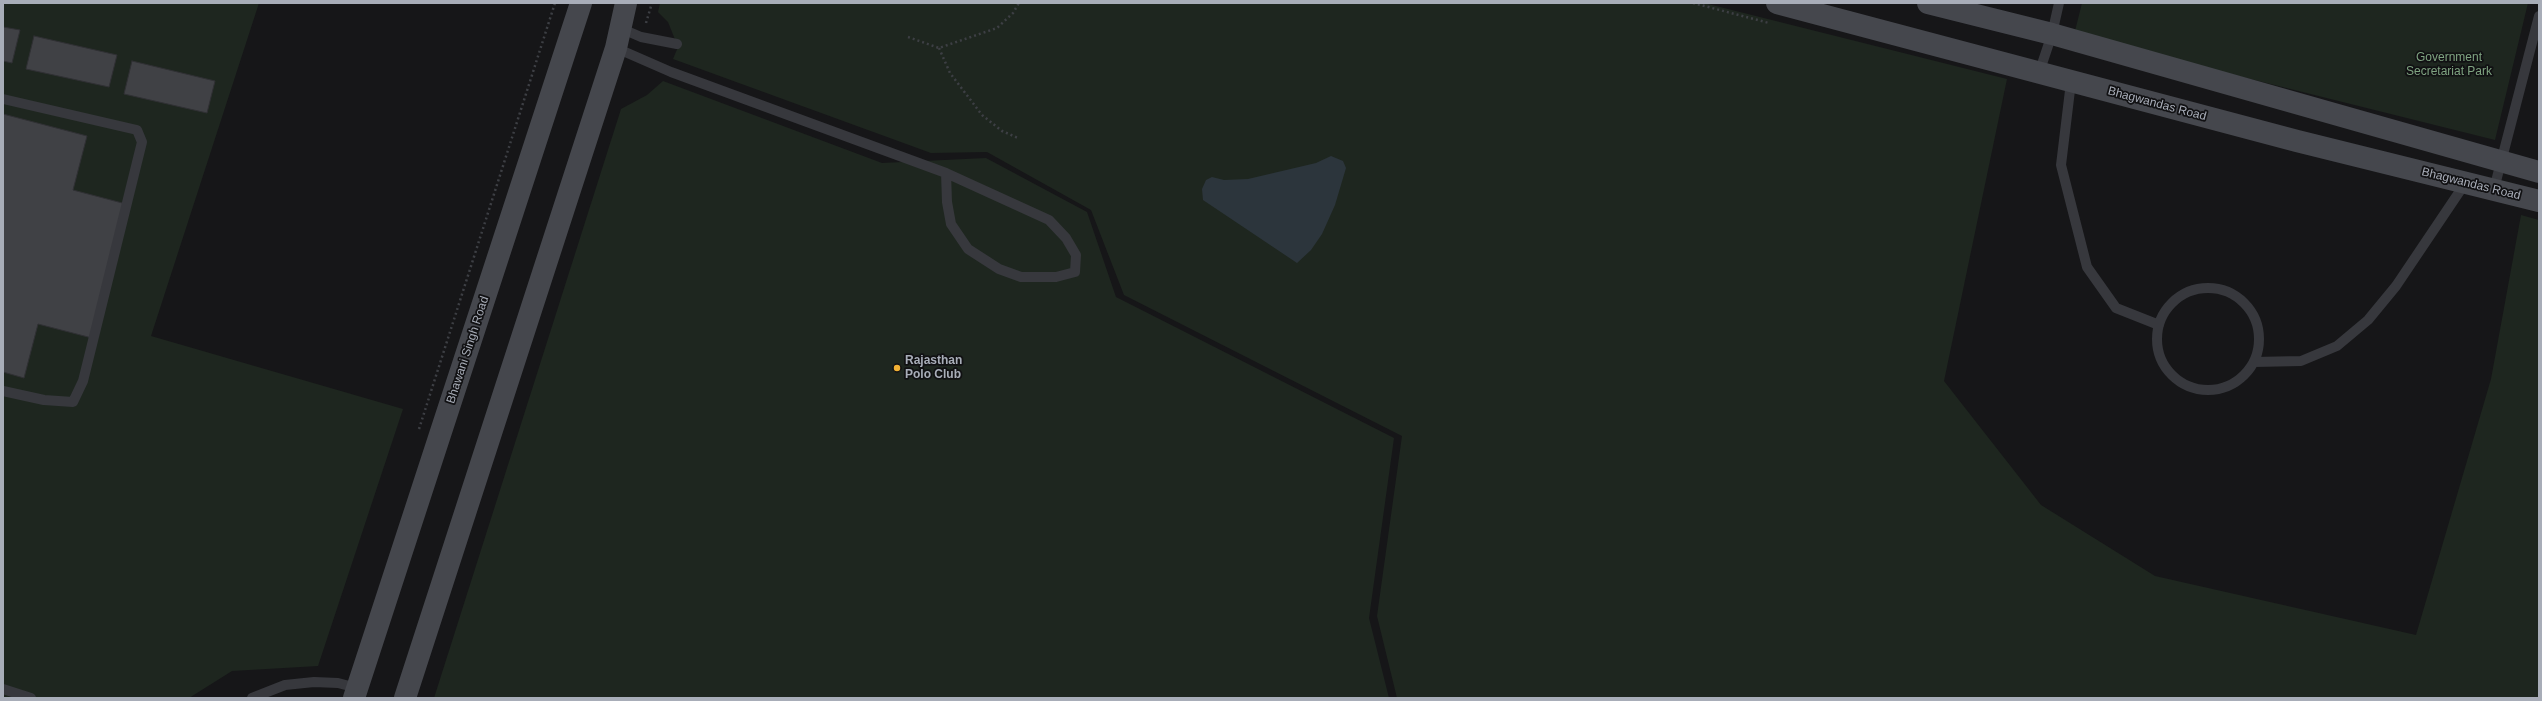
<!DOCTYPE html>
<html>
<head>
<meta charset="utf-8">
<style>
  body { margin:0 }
  #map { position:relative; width:2542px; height:701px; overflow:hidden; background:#161618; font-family:Arial,sans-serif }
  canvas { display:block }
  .frame { position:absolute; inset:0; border:4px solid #a8adb8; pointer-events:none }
</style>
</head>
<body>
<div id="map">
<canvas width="2542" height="701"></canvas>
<div class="frame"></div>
</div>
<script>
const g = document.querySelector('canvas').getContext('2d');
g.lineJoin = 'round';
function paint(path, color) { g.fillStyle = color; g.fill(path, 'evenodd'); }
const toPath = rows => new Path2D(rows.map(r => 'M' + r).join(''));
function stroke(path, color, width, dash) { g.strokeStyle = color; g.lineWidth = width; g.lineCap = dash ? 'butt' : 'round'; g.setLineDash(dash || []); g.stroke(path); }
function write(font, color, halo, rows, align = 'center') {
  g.font = font + ' Arial,sans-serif'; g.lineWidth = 3.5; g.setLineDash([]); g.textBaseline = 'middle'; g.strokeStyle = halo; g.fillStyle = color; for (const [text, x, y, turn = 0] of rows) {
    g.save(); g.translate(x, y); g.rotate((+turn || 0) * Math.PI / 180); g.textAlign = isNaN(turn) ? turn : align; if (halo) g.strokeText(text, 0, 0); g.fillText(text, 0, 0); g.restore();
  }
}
paint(toPath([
  [3,3,259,3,151,336,403,409,318,666,232,671,189,698,3,698],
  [660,3,1704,3,2007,79,1944,381,2041,505,2155,576,2416,635,2491,379,2521,215,2539,220,2539,698,1397,698,1377,616,1402,436,1124,295,1091,210,987,152,931,153,673,59,678,47,668,22,658,12],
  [2082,3,2528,3,2495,140,2074,35],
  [663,81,882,163,986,158,1087,212,1116,297,1394,438,1369,618,1389,698,434,698,621,109,647,95]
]), '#1e261f');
paint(toPath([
  [1331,156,1343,161,1346,168,1335,205,1322,234,1311,250,1297,263,1203,200,1202,189,1206,180,1212,177,1224,180,1248,179,1316,163]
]), '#2c353c');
const building = toPath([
  [3,27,20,30,12,63,3,61,3,27],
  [34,36,117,55,109,87,26,69,34,36],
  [132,61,215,81,207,113,124,94,132,61],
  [3,114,87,136,73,190,126,204,92,338,38,324,24,378,3,372,3,114]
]);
paint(building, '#404145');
stroke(building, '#303034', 1);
stroke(toPath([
  [1693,3,1769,23],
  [646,23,652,3],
  [908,37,939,48,997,28,1013,13,1019,3],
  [939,48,950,73,982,115,1002,131,1018,138],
  [419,429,555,3]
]), '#3d3f44', 2.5, [2, 3]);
stroke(toPath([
  [620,28,641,37,677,44],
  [616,48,671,72,946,173,1049,220,1066,238,1076,255,1075,272,1056,277,1021,277,999,269,968,249,951,224,947,202,946,173],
  [2039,73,2052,34,2059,3],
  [2071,82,2061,165,2087,267,2116,308,2159,325],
  [3,99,137,130,142,142,83,381,73,402,44,400,3,391],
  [2494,189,2539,16],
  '2157 339a51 51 0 1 1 102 0a51 51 0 1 1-102 0Z',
  [2254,362,2301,361,2337,346,2368,320,2396,286,2466,182],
  [3,689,31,698],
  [252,698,285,685,314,682,338,683,357,688]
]), '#37383d', 10);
stroke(toPath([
  [1777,3,2297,141,2539,201],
  [1928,3,2052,34,2539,172],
  [354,698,581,3],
  [405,698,616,48,626,3]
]), '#45474d', 22);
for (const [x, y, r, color] of [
  [897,368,4,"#f2b134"]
]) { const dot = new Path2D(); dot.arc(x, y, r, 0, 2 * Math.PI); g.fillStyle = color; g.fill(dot); stroke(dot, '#111113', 1.5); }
write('12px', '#7fa381', '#111113', [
  ["Government",2449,58],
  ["Secretariat Park",2449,72]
]);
write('12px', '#a8adb8', '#111113', [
  ["Bhagwandas Road",2157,104,15],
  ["Bhagwandas Road",2471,184,14],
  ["Bhawani Singh Road",468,350,-72]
]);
write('bold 12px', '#a8adb8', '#111113', [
  ["Rajasthan",905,361],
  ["Polo Club",905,375]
], 'left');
</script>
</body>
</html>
